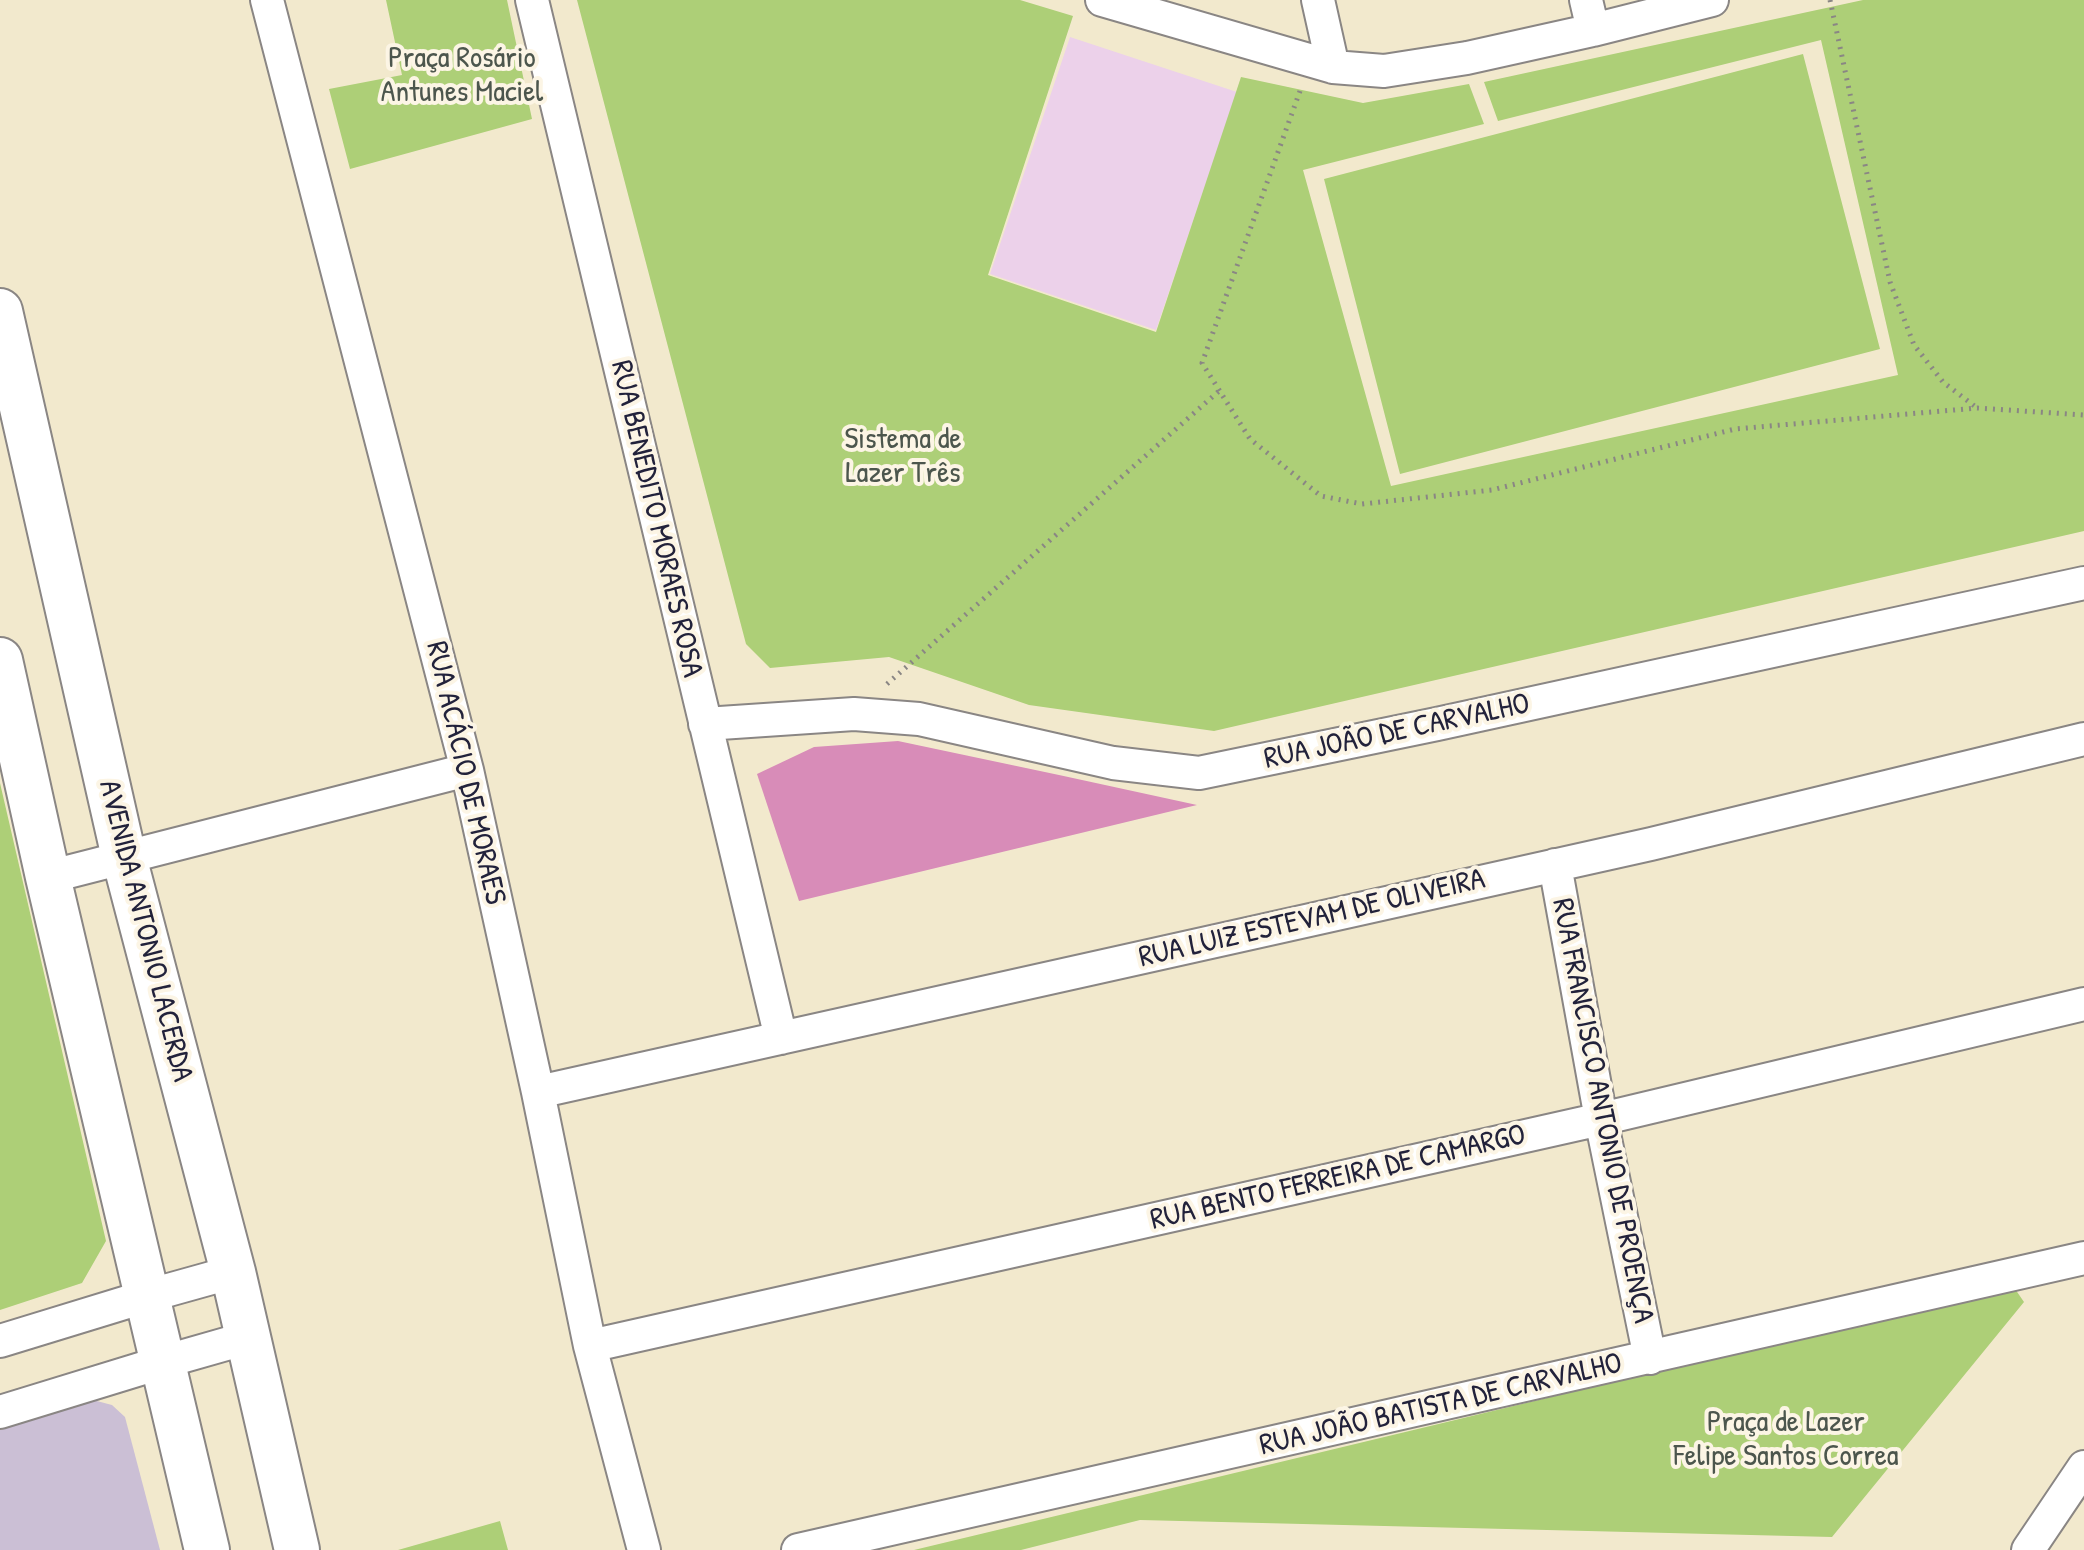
<!DOCTYPE html>
<html>
<head>
<meta charset="utf-8">
<style>
  body { margin:0 }
  canvas { display:block; background:#f2e9cd }
</style>
</head>
<body>
<canvas width="2084" height="1550"></canvas>
<script>
const g = document.querySelector('canvas').getContext('2d');
g.lineJoin = 'round';
function paint(path, color) { g.fillStyle = color; g.fill(path, 'evenodd'); }
const toPath = rows => new Path2D(rows.map(r => 'M' + r).join(''));
function stroke(path, color, width, dash) { g.strokeStyle = color; g.lineWidth = width; g.lineCap = dash ? 'butt' : 'round'; g.setLineDash(dash || []); g.stroke(path); }
function write(font, color, halo, rows, align = 'center') {
  g.font = font + ' "Patrick Hand",sans-serif'; g.lineWidth = 8; g.setLineDash([]); g.textBaseline = 'middle'; g.strokeStyle = halo; g.fillStyle = color; for (const [text, x, y, turn = 0] of rows) {
    g.save(); g.translate(x, y); g.rotate((+turn || 0) * Math.PI / 180); g.textAlign = isNaN(turn) ? turn : align; if (halo) g.strokeText(text, 0, 0); g.fillText(text, 0, 0); g.restore();
  }
}
paint(toPath([
  [1070,37,1237,92,1156,330,990,274]
]), '#ecd1ea');
paint(toPath([
  [93,1400,112,1405,125,1417,160,1550,0,1550,0,1430]
]), '#cbbfd5');
paint(toPath([
  [386,0,507,0,532,119,350,169,329,89,402,75],
  [577,0,1020,0,1073,16,988,275,1156,332,1241,77,1363,103,1469,84,1484,124,1303,170,1391,486,1898,375,1821,40,1498,121,1484,82,1863,0,2084,0,2084,531,1214,731,1029,705,889,657,770,668,746,644],
  [1803,54,1880,349,1400,474,1324,179],
  [0,783,106,1241,82,1283,0,1310],
  [2013,1286,2024,1302,1832,1537,1140,1520,1021,1550,914,1550],
  [500,1521,508,1550,398,1550]
]), '#adcf77');
paint(toPath([
  [898,741,1059,775,1197,805,799,901,757,774,814,747]
]), '#d88cb8');
const minor = toPath([
  [267,0,467,770,538,1092,590,1346,644,1550],
  [532,0,781,1038],
  [1102,0,1333,67,1384,71,1467,58,1593,30,1712,0],
  [1318,0,1333,67],
  [1586,0,1593,30],
  [705,724,854,714,919,719,1113,763,1199,773,1437,724,2084,583],
  [1555,865,1601,1119,1650,1358],
  [48,877,467,770],
  [538,1092,1651,844,2084,739],
  [0,1341,147,1296,233,1272],
  [590,1346,1601,1119,2084,1004],
  [0,1412,163,1362,247,1338],
  [798,1550,2084,1258],
  [2028,1550,2084,1467]
]);
const secondary = toPath([
  [0,311,124,857,233,1272,297,1550],
  [0,660,48,877,207,1550]
]);
stroke(minor, '#8a8684', 36);
stroke(secondary, '#8a8684', 48);
stroke(toPath([
  [1830,0,1890,282,1914,345,1943,382,1977,408],
  [1300,91,1202,363,1250,439,1321,496,1362,504,1492,490,1735,429,1977,408,2084,415],
  [887,684,1219,391]
]), '#8a8684', 5, [2, 6]);
stroke(minor, '#fff', 32);
stroke(secondary, '#fff', 44);
write('30px', '#4c564d', '#fcf5e5', [
  ["Praça Rosário",462,59],
  ["Antunes Maciel",462,93],
  ["Sistema de",903,440],
  ["Lazer Três",903,474],
  ["Praça de Lazer",1786,1423],
  ["Felipe Santos Correa",1786,1457]
]);
write('30px', '#22223b', '#fcf5e5', [
  ["RUA BENEDITO MORAES ROSA",656,519,77],
  ["RUA JOÃO DE CARVALHO",1397,732,-12],
  ["RUA ACÁCIO DE MORAES",465,773,77],
  ["RUA LUIZ ESTEVAM DE OLIVEIRA",1312,919,-13],
  ["AVENIDA ANTONIO LACERDA",145,931,76],
  ["RUA FRANCISCO ANTONIO DE PROENÇA",1602,1111,79],
  ["RUA BENTO FERREIRA DE CAMARGO",1338,1178,-13],
  ["RUA JOÃO BATISTA DE CARVALHO",1441,1405,-13]
]);
</script>
</body>
</html>
